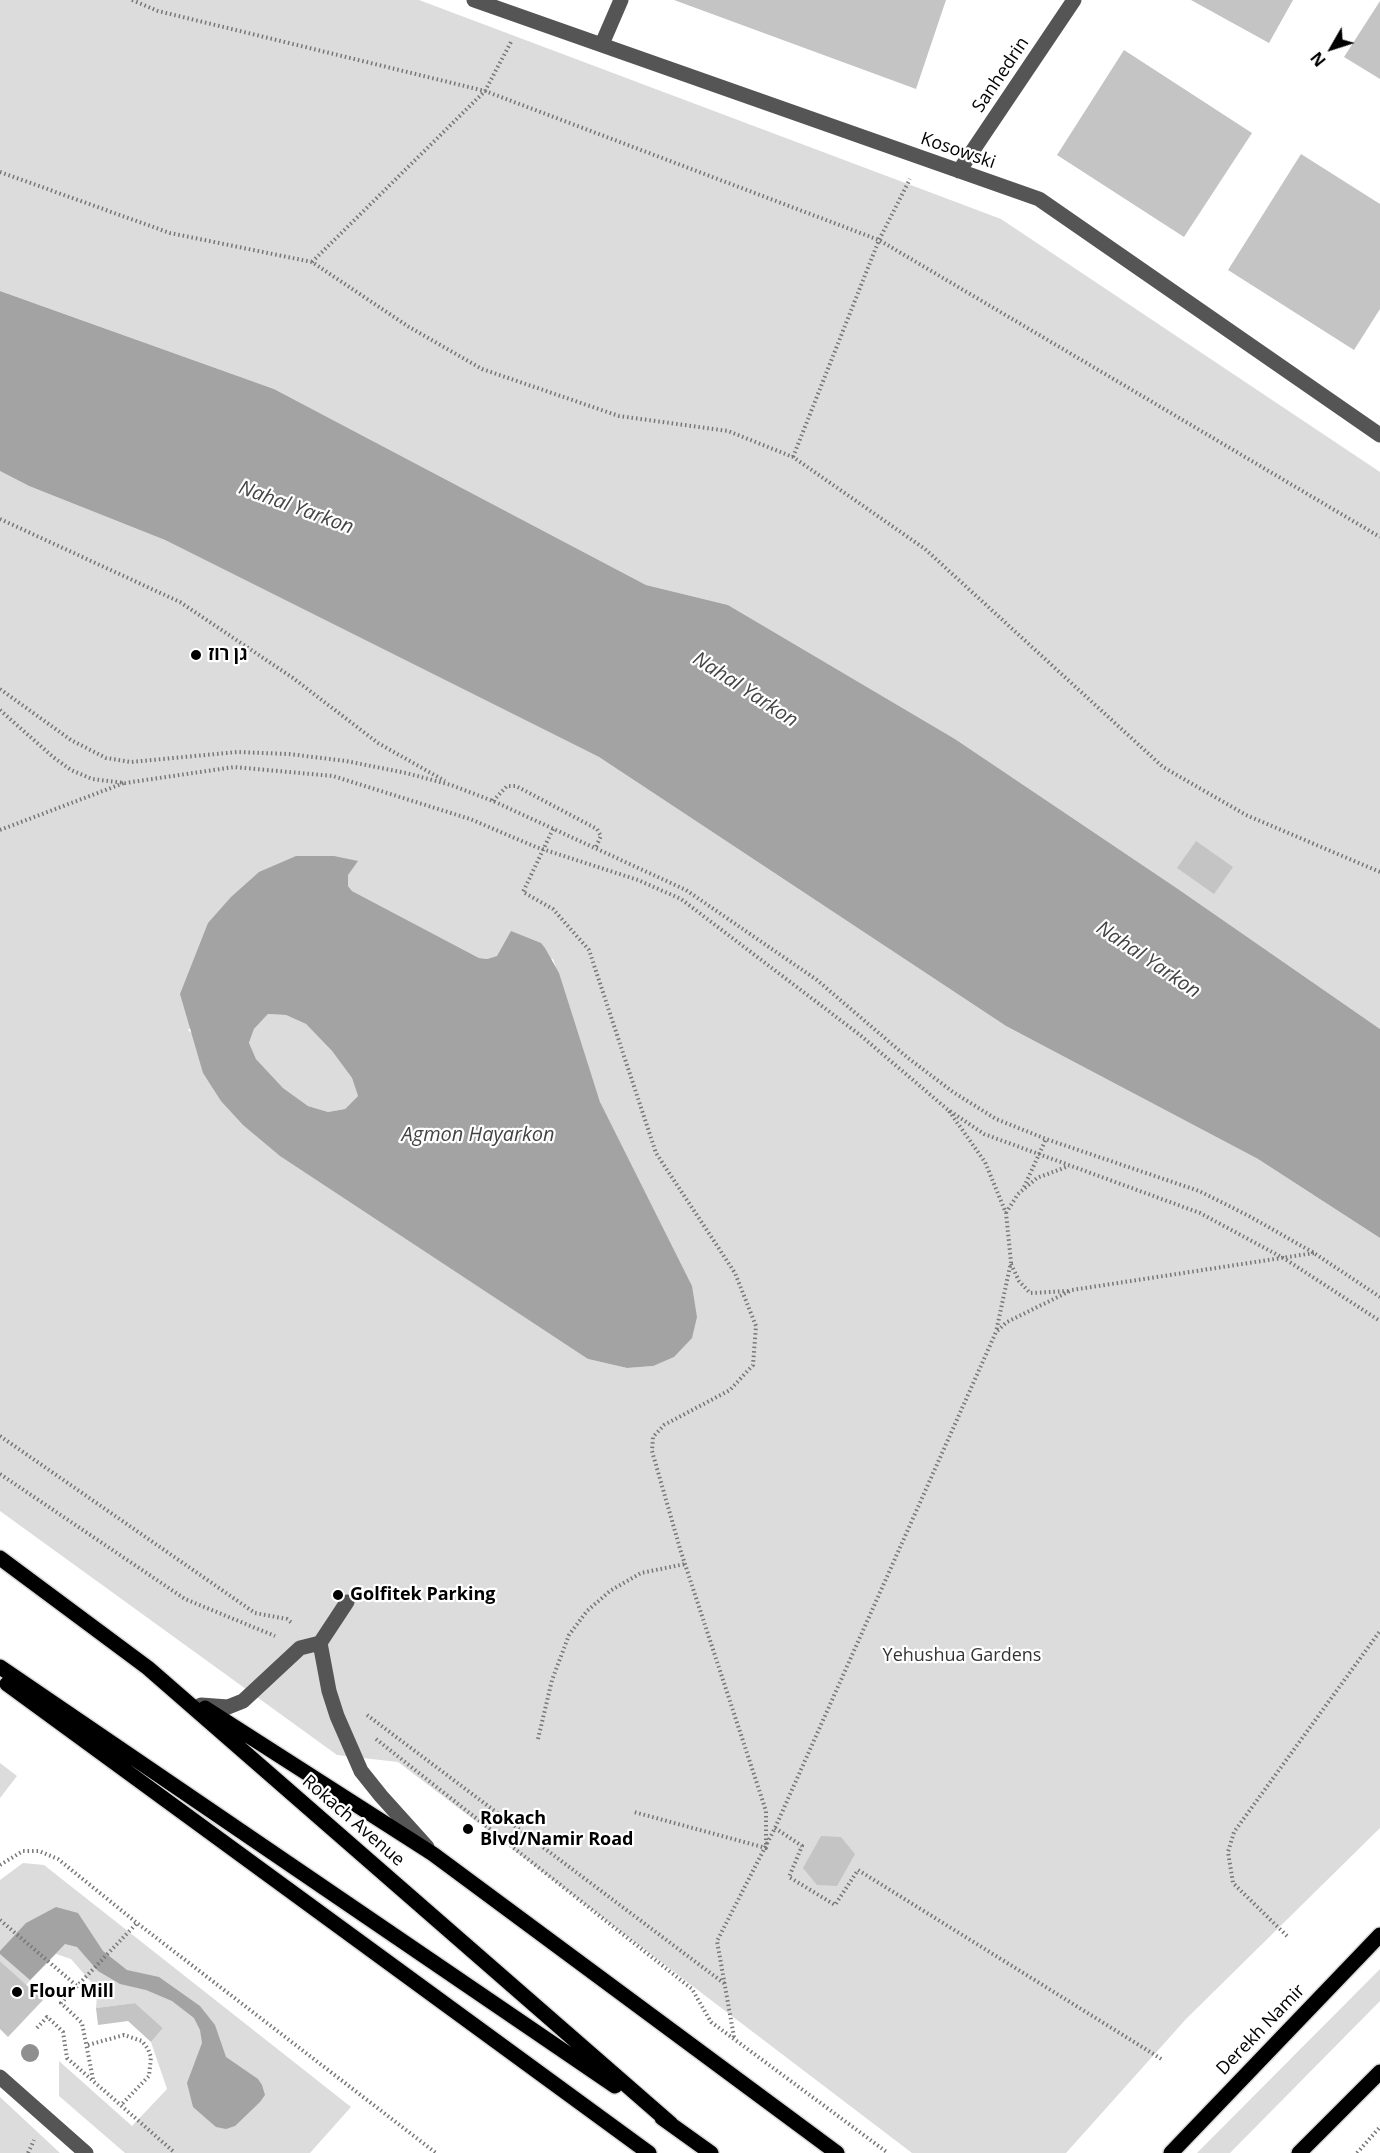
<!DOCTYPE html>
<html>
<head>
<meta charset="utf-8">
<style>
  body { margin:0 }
  #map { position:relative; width:1380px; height:2153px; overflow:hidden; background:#fff; font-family:"Open Sans",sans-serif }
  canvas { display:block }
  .north { position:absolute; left:1302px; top:18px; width:60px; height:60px; -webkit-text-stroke:4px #fff; paint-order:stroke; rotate:231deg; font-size:16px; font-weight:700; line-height:24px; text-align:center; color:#000 }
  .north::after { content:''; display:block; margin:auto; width:21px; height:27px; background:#000; clip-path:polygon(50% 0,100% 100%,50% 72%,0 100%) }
</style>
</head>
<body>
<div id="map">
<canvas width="1380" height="2153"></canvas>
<div class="north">N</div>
</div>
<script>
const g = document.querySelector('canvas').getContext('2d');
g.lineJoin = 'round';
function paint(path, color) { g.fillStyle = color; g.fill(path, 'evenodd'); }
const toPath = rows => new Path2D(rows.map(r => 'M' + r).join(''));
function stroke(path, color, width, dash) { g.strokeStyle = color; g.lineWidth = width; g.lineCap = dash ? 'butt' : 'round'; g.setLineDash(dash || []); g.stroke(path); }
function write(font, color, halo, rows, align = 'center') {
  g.font = font + ' "Open Sans","Noto Sans Hebrew",sans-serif'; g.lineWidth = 4.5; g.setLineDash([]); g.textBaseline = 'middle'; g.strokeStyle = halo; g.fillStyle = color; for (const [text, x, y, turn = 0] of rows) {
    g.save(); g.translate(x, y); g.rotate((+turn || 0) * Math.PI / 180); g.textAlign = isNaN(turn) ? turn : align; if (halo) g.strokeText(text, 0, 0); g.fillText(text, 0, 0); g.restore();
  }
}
paint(toPath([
  [0,0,419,0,1001,219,1380,472,1380,1029,1178,889,955,739,728,605,646,585,274,389,0,291],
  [0,471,29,486,165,540,599,757,1006,1026,1258,1159,1380,1238,1380,1828,1186,2019,1066,2153,912,2153,398,1762,337,1755,0,1511],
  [348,875,348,886,352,891,479,958,487,959,497,956,553,959,600,1102,653,1366,627,1368,588,1359,188,1030],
  [268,1014,286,1015,306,1024,332,1051,352,1078,358,1096,345,1109,328,1112,308,1106,283,1088,256,1059,249,1044,254,1029],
  [0,1763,17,1776,0,1798],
  [23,1863,44,1865,351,2107,310,2153,125,2153,59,2096,59,2061,132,2126,167,2089,151,2042,163,2028,135,2003,96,2008,97,1995,92,1983,71,1959,56,1954,26,1985,0,1961,0,1880],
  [1380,1969,1380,2001,1230,2153,1197,2153],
  [0,2097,60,2153,0,2153]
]), '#dcdcdc');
paint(toPath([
  [0,291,274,389,646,585,728,605,955,739,1178,889,1380,1029,1380,1238,1258,1159,1006,1026,599,757,165,540,29,486,0,471],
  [296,856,334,856,358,861,348,875,348,886,352,891,479,958,487,959,497,956,511,931,541,943,545,948,559,973,600,1102,692,1286,697,1317,692,1338,674,1357,653,1366,627,1368,588,1359,280,1156,243,1125,221,1101,203,1073,180,994,208,923,231,897,259,872],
  [268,1014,286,1015,306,1024,332,1051,352,1078,358,1096,345,1109,328,1112,308,1106,283,1088,256,1059,249,1043,254,1029],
  [56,1907,78,1913,103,1951,127,1970,159,1977,200,2006,215,2025,226,2057,258,2079,262,2085,265,2095,260,2102,235,2126,226,2129,216,2127,193,2107,187,2083,202,2043,200,2030,194,2018,172,2001,146,1990,120,1984,98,1971,77,1947,65,1944,30,1980,0,1954,0,1951,26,1923]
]), '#a3a3a3');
paint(toPath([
  [674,0,946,0,916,89],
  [1191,0,1293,0,1269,43],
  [1380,1,1380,79,1344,57],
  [1124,50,1252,133,1184,237,1057,155],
  [1301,154,1380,204,1380,309,1354,350,1228,270],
  [1196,841,1233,867,1214,894,1177,868],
  [821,1836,841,1837,855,1854,837,1886,817,1885,803,1868],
  [0,1961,43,2000,8,2037,0,2029],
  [135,2003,163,2028,151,2042,128,2021,98,2025,96,2008]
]), '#c4c4c4');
const major = toPath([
  [0,1558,148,1668,671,2124],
  [0,1667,615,2086],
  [7,1684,649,2153],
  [205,1708,433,1854,837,2153],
  [662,2118,711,2153],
  [1171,2153,1380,1935],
  [1299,2153,1380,2072]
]);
stroke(major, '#dbdbdb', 18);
stroke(toPath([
  [132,0,158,11,485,91,879,240,1380,537],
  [0,172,170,233,312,262,409,327,482,369,619,416,728,431,793,457,925,549,1163,767,1246,815,1380,872],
  [312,262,485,91,512,40],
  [793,457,879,240,910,179],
  [0,519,180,602,293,678,378,743,445,781],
  [0,689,71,740,106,758,131,762,237,752,289,754,346,761,406,773,451,785,493,801,686,890,817,980,908,1058,953,1092,996,1119,1046,1139,1199,1191,1249,1216,1314,1253,1380,1297],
  [0,710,53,757,71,770,92,779,125,783,234,767,333,776,470,819,536,847,638,880,681,899,860,1035,947,1109,984,1134,1200,1213,1285,1259,1380,1321],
  [493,801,507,786,516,786,597,829,601,836,595,849],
  [553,829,523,892,553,909,589,950,656,1153,735,1273,756,1326,753,1365,730,1390,664,1425,653,1437,652,1451,681,1552,766,1811,766,1848,634,1812],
  [0,830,124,783],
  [949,1111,985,1162,1006,1213,1011,1262,996,1332],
  [1024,1187,1046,1139],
  [1006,1213,1018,1194,1037,1178,1069,1166],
  [1011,1264,1019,1281,1030,1293,1068,1291],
  [0,1436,255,1613,287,1619,292,1623],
  [0,1474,185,1599,275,1636],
  [367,1715,725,1984],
  [376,1739,692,1989,711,2022,888,2153],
  [538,1739,552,1680,569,1635,587,1611,610,1591,641,1573,685,1564],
  [775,1828,802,1846,789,1877,835,1905,858,1870,1163,2060],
  [0,1865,23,1851,39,1851,58,1859,137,1923,436,2153],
  [0,1920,77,1986],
  [1287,1936,1233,1883,1228,1852,1234,1832,1380,1631],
  [37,2028,47,2017,55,2024,63,2032,67,2058,175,2153],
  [734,2037,717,1941,775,1828,996,1332,1007,1322,1072,1290,1314,1253],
  [88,2045,124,2035,142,2041,148,2049,151,2057,149,2076,121,2105],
  [93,2079,82,2023,61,2003,137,1923],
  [28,2153,34,2140],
  [1357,2153,1380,2127]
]), '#777', 4, [1.5, 3]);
stroke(toPath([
  [474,0,1039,199,1380,435],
  [602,44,621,0],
  [959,171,1074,0],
  [347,1602,320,1643,329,1691,337,1716,361,1771,381,1796,427,1847],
  [201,1705,228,1707,243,1701,300,1648,320,1643],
  [0,2077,86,2153]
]), '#555', 15);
stroke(major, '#000', 15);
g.fillStyle = '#8f8f8f';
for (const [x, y] of [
  [30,2053]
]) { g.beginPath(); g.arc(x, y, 9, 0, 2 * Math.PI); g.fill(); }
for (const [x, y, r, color] of [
  [196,655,6,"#000"],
  [338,1595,6,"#000"],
  [468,1829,6,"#000"],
  [17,1992,6,"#000"]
]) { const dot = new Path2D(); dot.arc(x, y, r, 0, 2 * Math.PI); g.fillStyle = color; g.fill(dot); stroke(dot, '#fff', 2); }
write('18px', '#000', '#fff', [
  ["Sanhedrin",1001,75,-56],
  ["Kosowski",958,151,19],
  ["Rokach Avenue",353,1821,41],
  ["Derekh Namir",1261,2030,-46]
]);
write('bold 18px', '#000', '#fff', [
  ["גן רוז",208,655],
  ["Golfitek Parking",350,1595],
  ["Rokach",480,1819],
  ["Blvd/Namir Road",480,1840],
  ["Flour Mill",29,1992]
], 'left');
write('18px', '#333', '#fff', [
  ["Yehushua Gardens",962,1656]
]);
write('italic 20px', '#444', '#fff', [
  ["Nahal Yarkon",296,508,20],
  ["Nahal Yarkon",745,690,33],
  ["Nahal Yarkon",1148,960,34],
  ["Agmon Hayarkon",478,1135]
]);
</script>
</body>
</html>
